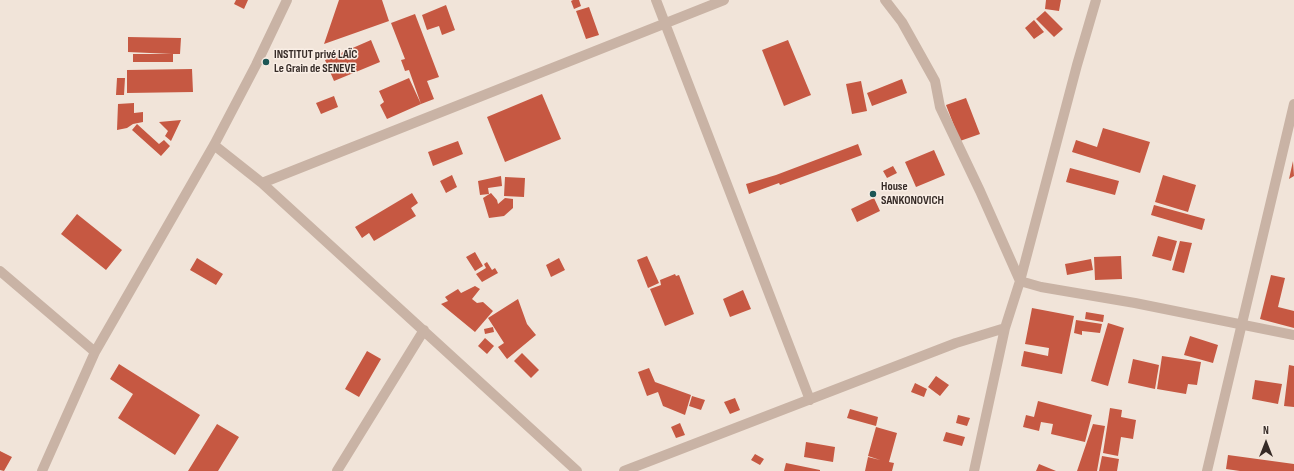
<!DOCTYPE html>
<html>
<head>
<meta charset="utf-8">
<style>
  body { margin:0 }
  #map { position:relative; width:1294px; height:471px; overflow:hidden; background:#f1e4d9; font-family:"Sofia Sans Condensed",sans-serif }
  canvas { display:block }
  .north { position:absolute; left:1246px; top:423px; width:40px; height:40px; -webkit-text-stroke:3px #f9eee5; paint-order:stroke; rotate:0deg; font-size:11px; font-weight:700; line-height:16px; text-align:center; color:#352a26 }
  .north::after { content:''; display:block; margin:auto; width:14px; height:18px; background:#352a26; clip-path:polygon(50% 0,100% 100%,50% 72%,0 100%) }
</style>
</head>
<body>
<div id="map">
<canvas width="1294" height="471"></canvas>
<div class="north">N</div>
</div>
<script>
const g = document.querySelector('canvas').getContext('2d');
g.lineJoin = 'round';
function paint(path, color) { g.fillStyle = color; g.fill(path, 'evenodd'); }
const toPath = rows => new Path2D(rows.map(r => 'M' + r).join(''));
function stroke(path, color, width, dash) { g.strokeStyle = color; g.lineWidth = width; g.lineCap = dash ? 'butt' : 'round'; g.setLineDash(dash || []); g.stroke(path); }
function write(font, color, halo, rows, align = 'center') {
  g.font = font + ' "Sofia Sans Condensed",sans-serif'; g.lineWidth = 3; g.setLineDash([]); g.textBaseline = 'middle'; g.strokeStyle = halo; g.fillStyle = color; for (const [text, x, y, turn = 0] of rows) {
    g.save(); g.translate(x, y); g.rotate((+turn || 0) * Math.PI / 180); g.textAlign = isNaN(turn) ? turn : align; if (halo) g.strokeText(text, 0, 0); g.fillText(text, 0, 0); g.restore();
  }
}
paint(toPath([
  [236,0,248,0,244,9,234,4],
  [339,0,382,0,389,21,324,44],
  [573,0,579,0,581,6,574,9,571,1],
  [1046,0,1061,0,1059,11,1045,9],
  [446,5,455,30,442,35,439,26,427,30,422,15],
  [589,7,599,35,586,39,576,11],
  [1045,11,1063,29,1054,37,1036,19],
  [415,14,439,77,427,81,434,99,421,104,409,70,405,71,401,60,405,59,391,23],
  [1034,20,1044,32,1034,39,1025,28],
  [128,37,181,38,180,54,173,54,173,62,133,62,133,54,172,54,128,52],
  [371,40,380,62,334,81,325,60],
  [788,40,811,95,784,106,762,50],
  [192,69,193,92,127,93,127,70],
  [117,78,125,78,124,95,116,95],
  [409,78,421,104,387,119,380,105,384,102,379,91],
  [902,79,907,93,872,106,867,93],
  [861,81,867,111,852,114,846,84],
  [542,94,561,139,505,162,487,117],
  [334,96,338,107,321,114,316,103],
  [966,98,980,134,960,141,946,105],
  [134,103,134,113,143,112,143,122,133,124,127,128,117,130,118,104],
  [181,120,171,141,165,136,168,131,159,122],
  [137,124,159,144,164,140,170,146,161,156,132,130],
  [1103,128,1150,142,1140,173,1072,152,1076,140,1097,147],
  [458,141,463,154,433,166,428,152],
  [858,144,862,155,780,185,779,183,749,194,746,184,776,175],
  [934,150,945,175,916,187,905,162],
  [1293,161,1294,176,1289,179],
  [893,166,897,173,887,178,883,171],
  [1070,168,1119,181,1115,195,1066,182],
  [452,175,457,187,446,193,440,181],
  [1163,175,1196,185,1188,212,1155,202],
  [501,176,502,186,488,188,489,194,480,195,478,181],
  [505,177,525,178,524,197,504,196],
  [412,193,418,203,411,208,416,216,374,241,369,233,362,238,355,227],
  [491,193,497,200,498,204,505,198,513,199,513,208,504,216,489,218,483,198],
  [874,198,880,211,857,222,851,209],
  [1154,205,1205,219,1202,230,1151,215],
  [77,214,122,250,106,270,61,234],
  [1158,236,1177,241,1171,261,1152,256],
  [1180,241,1192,243,1184,273,1172,270],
  [475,252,483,266,475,271,466,257],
  [647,256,659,283,648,288,637,260],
  [1121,256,1122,279,1095,280,1094,257],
  [197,258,223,274,216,285,190,270],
  [559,258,565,270,551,277,546,265],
  [1091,259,1093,270,1067,275,1065,264],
  [487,262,492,270,495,268,498,273,482,282,476,274,486,268,484,264],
  [675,274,676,276,679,275,694,314,665,326,650,289,661,285,660,280],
  [1271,275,1285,278,1278,307,1294,311,1294,328,1260,319],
  [475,286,480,289,472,299,477,303,483,302,493,311,475,332,441,304,448,301,445,297,458,289,461,293],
  [743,290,751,309,730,317,723,299],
  [518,299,527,324,536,335,507,359,498,347,504,343,488,318],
  [1032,308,1074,316,1062,374,1021,366,1024,351,1048,356,1049,348,1025,344],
  [1086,312,1104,315,1103,322,1085,319],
  [1076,320,1102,324,1100,333,1082,331,1082,335,1074,333],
  [1108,323,1124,328,1108,386,1091,381],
  [493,327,494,332,485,334,484,329],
  [1190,336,1218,345,1213,363,1184,355],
  [485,338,494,346,487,354,478,346],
  [367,351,381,359,359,397,345,389],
  [522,353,539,370,531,378,514,361],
  [1162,356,1201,362,1197,385,1188,384,1186,394,1157,389],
  [1133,359,1159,365,1155,389,1128,383],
  [119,364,200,415,175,455,118,418,133,394,110,379],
  [1289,365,1294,366,1294,407,1284,406],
  [649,368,655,382,691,395,685,415,663,406,658,392,647,396,638,372],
  [936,376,949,385,940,396,928,387],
  [1255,380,1282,384,1278,404,1252,399],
  [915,383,927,389,924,397,911,392],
  [692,396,705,400,701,410,689,406],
  [735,398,740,410,730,414,724,402],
  [1038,401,1092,415,1085,442,1051,434,1053,424,1041,422,1039,431,1023,427,1026,415,1034,417],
  [1110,408,1122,410,1121,417,1136,420,1133,439,1121,437,1118,456,1103,453],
  [850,409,878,417,876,426,847,418],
  [958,415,970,418,967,426,956,423],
  [680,423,685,435,676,438,671,427],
  [217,424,239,437,218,471,188,471],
  [1093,424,1105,426,1097,471,1077,471],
  [876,427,897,433,889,462,894,463,892,471,865,471,868,457,880,460,868,456],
  [946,432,965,437,962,446,943,441],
  [806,442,835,447,833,462,804,457],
  [0,451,12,457,4,471,0,470],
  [755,454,764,459,760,465,751,460],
  [1228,455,1294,464,1294,471,1240,471,1226,469],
  [1102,456,1119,459,1117,471,1099,471],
  [786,463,820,470,820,471,784,471],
  [1039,464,1056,471,1036,471]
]), '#c65842');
stroke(toPath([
  [656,0,810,400],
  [885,0,902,22,935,81,940,107,980,191,1020,281,1041,287,1135,303,1294,335],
  [214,145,262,183,577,471],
  [262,183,724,0],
  [0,271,95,352],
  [42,471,95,352,214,145,256,65,287,0],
  [337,471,424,330],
  [624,471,956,343,1005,328],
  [974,471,1005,328,1020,281,1077,65,1096,0],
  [1207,471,1294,104]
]), '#c9b3a5', 10);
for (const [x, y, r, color] of [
  [266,62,4,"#1c5655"],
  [873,194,4,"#1c5655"]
]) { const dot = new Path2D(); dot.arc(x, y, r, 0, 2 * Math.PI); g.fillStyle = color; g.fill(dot); stroke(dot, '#f9eee5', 1.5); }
write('bold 12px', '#352a26', '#f9eee5', [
  ["INSTITUT privé LAÏC",274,55],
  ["Le Grain de SENEVE",274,69],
  ["House",881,187],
  ["SANKONOVICH",881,201]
], 'left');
</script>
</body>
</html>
